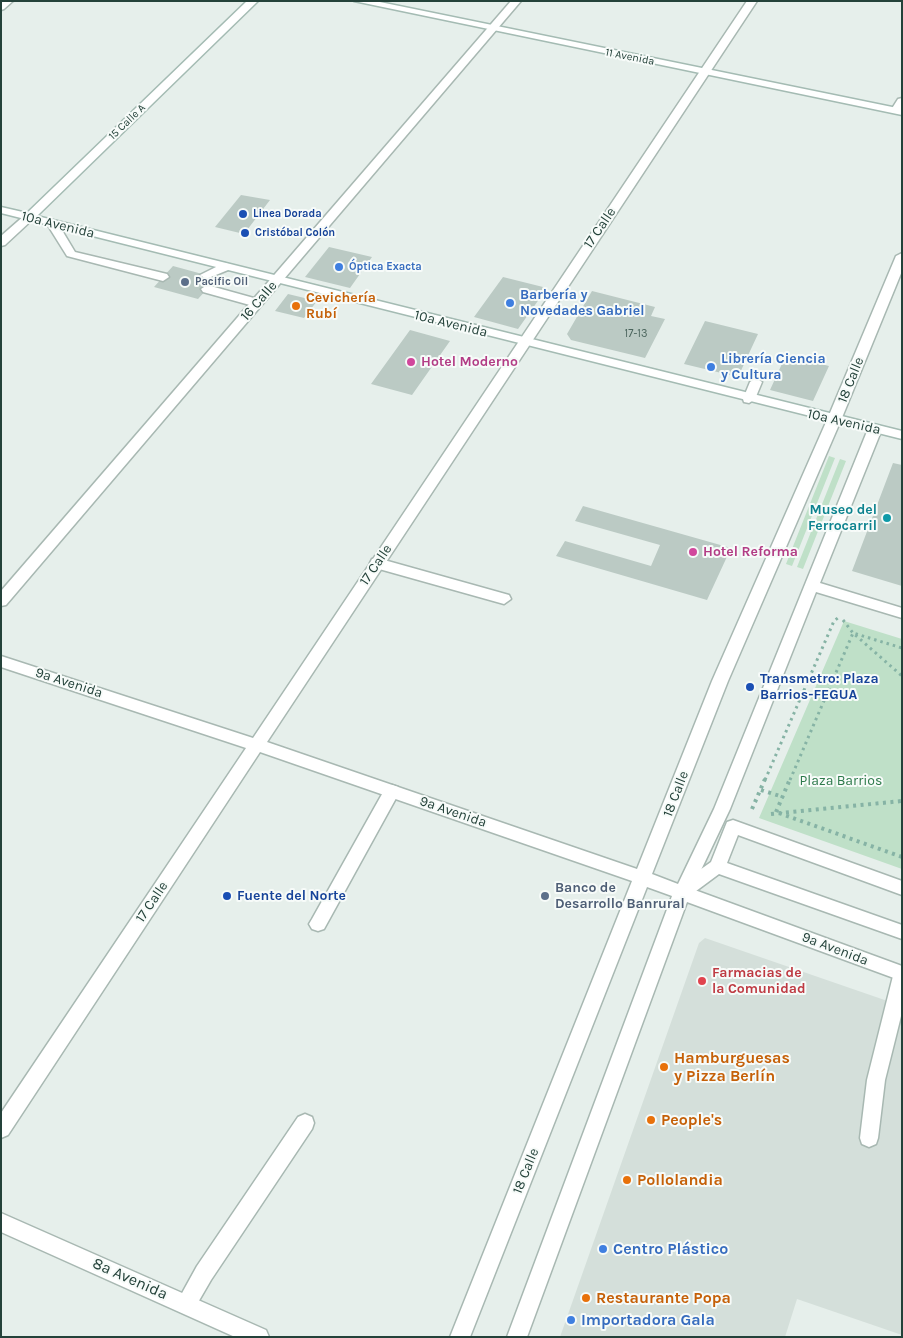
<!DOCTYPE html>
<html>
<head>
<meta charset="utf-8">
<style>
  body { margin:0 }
  #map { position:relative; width:903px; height:1338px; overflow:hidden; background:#e6efeb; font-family:Karla,sans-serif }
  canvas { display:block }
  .frame { position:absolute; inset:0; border:2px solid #24423a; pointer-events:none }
</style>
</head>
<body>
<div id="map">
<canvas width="903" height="1338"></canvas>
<div class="frame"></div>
</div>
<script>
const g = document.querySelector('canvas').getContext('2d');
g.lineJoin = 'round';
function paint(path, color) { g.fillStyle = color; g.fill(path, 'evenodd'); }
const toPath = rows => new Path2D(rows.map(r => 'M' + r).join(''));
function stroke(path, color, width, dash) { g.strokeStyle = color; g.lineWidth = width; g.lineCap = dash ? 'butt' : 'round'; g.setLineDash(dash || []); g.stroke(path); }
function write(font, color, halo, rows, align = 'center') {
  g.font = font + ' Karla,sans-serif'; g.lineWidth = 4; g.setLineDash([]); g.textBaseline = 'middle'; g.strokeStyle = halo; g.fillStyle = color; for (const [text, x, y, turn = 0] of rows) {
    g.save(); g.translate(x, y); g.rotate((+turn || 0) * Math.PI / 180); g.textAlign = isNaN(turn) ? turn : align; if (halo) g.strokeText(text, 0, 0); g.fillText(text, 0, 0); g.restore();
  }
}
paint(toPath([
  [705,938,902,1006,902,1335,797,1299,785,1337,560,1337,699,943]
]), '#d4dfda');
paint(toPath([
  [829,456,835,458,792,566,786,564],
  [840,459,846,461,803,569,797,567],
  [844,621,902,639,902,869,759,818]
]), '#bfe0c8');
paint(toPath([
  [241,195,270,200,244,234,215,227],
  [329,247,372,257,350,288,305,277],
  [173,266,217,278,198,299,154,287],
  [503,277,547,288,518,329,474,317],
  [592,291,655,307,651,316,665,319,645,358,571,340,567,334],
  [288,294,317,301,304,318,275,311],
  [705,321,758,334,738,377,684,364],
  [410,330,450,341,412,395,371,384],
  [786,355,829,366,813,401,770,390],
  [893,463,902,465,902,586,852,571],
  [583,506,731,548,707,600,556,556,565,541,651,566,660,545,575,521]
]), '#bbcac4');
const lane = toPath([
  [902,98,902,109,900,112,892,112,891,110,898,99,902,98],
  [53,221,57,222,75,252,167,274,169,277,163,281,67,256,47,224,53,221],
  [224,263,228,264,228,270,206,279,200,275,224,263],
  [207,285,261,300,263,303,257,307,203,292,201,289,207,285],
  [756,378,762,382,755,399,749,403,744,402,743,399,750,382,756,378],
  [377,558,509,595,511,599,504,604,372,567,370,563,372,559,377,558],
  [392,785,398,787,400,791,324,929,318,931,312,929,309,924,312,919,386,787,392,785],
  [733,820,902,881,902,895,738,835,727,863,902,925,902,939,719,874,688,897,682,899,676,897,674,892,676,887,711,862,727,822,733,820],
  [902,969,902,1012,885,1080,878,1138,876,1144,869,1147,862,1144,860,1138,867,1080,893,976,896,971,902,969],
  [305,1114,312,1117,314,1123,312,1129,211,1280,193,1311,186,1314,179,1311,176,1304,197,1266,298,1117,305,1114]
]);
const street = toPath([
  [13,1,4,9,1,10,2,1,13,1],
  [511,1,521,1,6,605,1,606,1,591,511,1],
  [747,1,757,1,267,742,637,869,712,681,827,420,896,256,902,253,902,271,841,420,728,681,652,874,678,884,714,809,868,429,875,425,880,426,882,429,820,583,902,608,902,618,816,592,730,809,692,889,902,966,902,981,687,902,527,1337,507,1337,672,896,647,887,470,1337,450,1337,632,881,260,752,8,1135,1,1138,1,1113,246,748,1,667,1,656,253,738,747,1],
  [29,214,35,217,33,219,5,245,1,246,1,236,25,215,29,214],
  [1,1213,266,1330,269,1337,235,1337,1,1232,1,1213]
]);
const secondary = toPath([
  [247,1,258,1,37,216,902,431,902,439,1,213,1,207,27,213,247,1],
  [354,1,375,1,902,109,902,115,354,1]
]);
stroke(lane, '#a8b8b2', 3);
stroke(street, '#a8b8b2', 3);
stroke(secondary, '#a4bbb3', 3);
stroke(toPath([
  [843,620,853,633,902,676],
  [765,780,834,621,839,617],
  [790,780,853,633,902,648]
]), '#86b3a5', 3, [2.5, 4]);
stroke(toPath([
  [761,790,783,797],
  [752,809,765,779],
  [776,812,790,779],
  [779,813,902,857],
  [771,814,902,801]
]), '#86b3a5', 4, [3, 4.5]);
paint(lane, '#fff');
paint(street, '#fff');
paint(secondary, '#fff');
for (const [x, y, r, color] of [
  [243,214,5,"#1a4fb4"],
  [245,233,5,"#1a4fb4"],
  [339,267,5,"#3f7fe0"],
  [185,282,5,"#5c6f8a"],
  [510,303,5,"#3f7fe0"],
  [296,306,5,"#e8710a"],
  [411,362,5,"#d1479c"],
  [711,367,5,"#3f7fe0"],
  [887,518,5,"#0f9aa8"],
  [693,552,5,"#d1479c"],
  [750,687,5,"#1a4fb4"],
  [227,896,5,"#1a4fb4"],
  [545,896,5,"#5c6f8a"],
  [702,981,5,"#e0444e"],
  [664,1067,5,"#e8710a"],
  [651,1120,5,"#e8710a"],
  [627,1180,5,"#e8710a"],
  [603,1249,5,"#3f7fe0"],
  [586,1298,5,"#e8710a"],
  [571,1320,5,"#3f7fe0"]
]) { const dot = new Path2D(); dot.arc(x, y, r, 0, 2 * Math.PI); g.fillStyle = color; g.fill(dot); stroke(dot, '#f7fbf9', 2); }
write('11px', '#24423a', '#f7fbf9', [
  ["11 Avenida",630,57,11],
  ["15 Calle A",127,122,-44]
]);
write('bold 11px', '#164399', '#f7fbf9', [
  ["Linea Dorada",253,214],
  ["Cristóbal Colón",255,233]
], 'left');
write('bold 11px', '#366cbe', '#f7fbf9', [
  ["Óptica Exacta",349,267]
], 'left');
write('bold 11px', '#4e5e75', '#f7fbf9', [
  ["Pacific Oil",195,282]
], 'left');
write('11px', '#4a645c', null, [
  ["17-13",636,334]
]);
write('14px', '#24423a', '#f7fbf9', [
  ["10a Avenida",58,225,14],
  ["17 Calle",600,228,-56],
  ["16 Calle",259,301,-49],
  ["10a Avenida",451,324,14],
  ["18 Calle",851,380,-68],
  ["10a Avenida",844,422,13],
  ["17 Calle",376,565,-56],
  ["9a Avenida",69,683,18],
  ["18 Calle",676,794,-69],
  ["9a Avenida",453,812,19],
  ["17 Calle",152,902,-56],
  ["9a Avenida",835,949,21],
  ["18 Calle",526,1171,-68]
]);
write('bold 14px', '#366cbe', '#f7fbf9', [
  ["Barbería y",520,295],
  ["Novedades Gabriel",520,311],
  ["Librería Ciencia",721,359],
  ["y Cultura",721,375]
], 'left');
write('bold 14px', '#c56008', '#f7fbf9', [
  ["Cevichería",306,298],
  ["Rubí",306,314]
], 'left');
write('bold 14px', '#b23c85', '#f7fbf9', [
  ["Hotel Moderno",421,362],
  ["Hotel Reforma",703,552]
], 'left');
write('bold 14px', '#0d838f', '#f7fbf9', [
  ["Museo del",877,510],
  ["Ferrocarril",877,526]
], 'right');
write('bold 14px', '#164399', '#f7fbf9', [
  ["Transmetro: Plaza",760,679],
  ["Barrios-FEGUA",760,695],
  ["Fuente del Norte",237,896]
], 'left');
write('14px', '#2d7a4b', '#f7fbf9', [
  ["Plaza Barrios",841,781]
]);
write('bold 14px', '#4e5e75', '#f7fbf9', [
  ["Banco de",555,888],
  ["Desarrollo Banrural",555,904]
], 'left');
write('bold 14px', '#be3a42', '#f7fbf9', [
  ["Farmacias de",712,973],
  ["la Comunidad",712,989]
], 'left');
write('bold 16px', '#c56008', '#f7fbf9', [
  ["Hamburguesas",674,1058],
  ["y Pizza Berlín",674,1076],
  ["People's",661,1120],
  ["Pollolandia",637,1180],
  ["Restaurante Popa",596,1298]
], 'left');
write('bold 16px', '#366cbe', '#f7fbf9', [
  ["Centro Plástico",613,1249],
  ["Importadora Gala",581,1320]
], 'left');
write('16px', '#24423a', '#f7fbf9', [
  ["8a Avenida",130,1279,24]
]);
</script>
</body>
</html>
